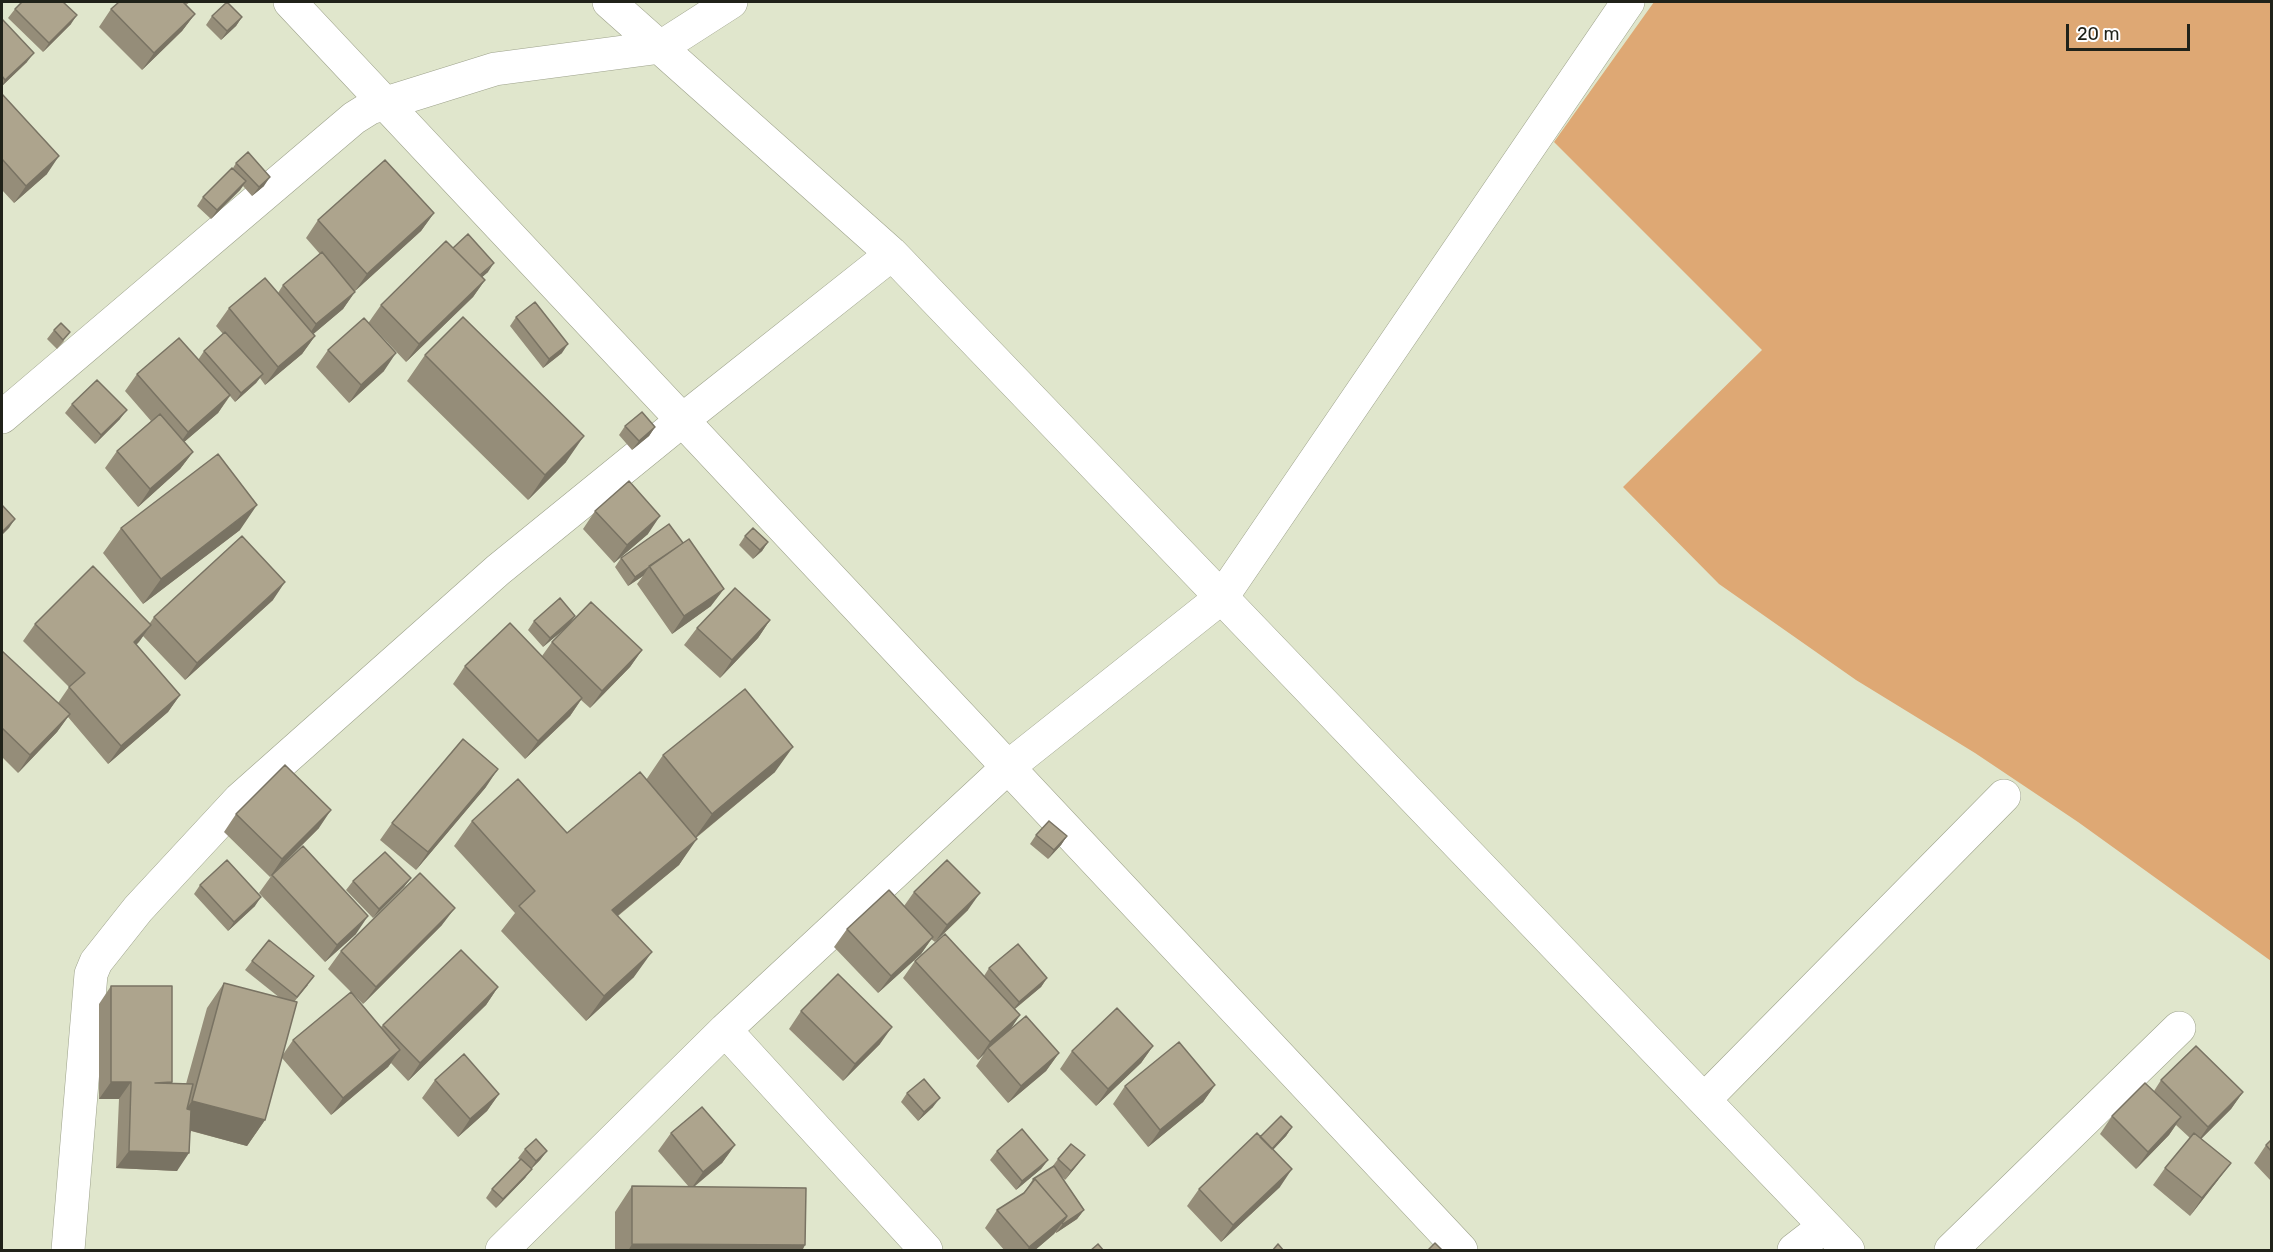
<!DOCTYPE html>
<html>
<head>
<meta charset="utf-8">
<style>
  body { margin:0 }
  #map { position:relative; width:2273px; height:1252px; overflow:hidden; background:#e0e6cc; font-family:Rubik,sans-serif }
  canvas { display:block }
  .frame { position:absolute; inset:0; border:3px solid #202219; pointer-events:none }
  .scale { position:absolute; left:2066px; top:24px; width:124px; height:27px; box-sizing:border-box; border:3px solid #202219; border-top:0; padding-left:8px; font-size:18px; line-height:21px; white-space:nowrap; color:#202219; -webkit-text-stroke:4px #fff; paint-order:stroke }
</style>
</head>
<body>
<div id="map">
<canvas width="2273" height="1252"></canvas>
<div class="frame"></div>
<div class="scale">20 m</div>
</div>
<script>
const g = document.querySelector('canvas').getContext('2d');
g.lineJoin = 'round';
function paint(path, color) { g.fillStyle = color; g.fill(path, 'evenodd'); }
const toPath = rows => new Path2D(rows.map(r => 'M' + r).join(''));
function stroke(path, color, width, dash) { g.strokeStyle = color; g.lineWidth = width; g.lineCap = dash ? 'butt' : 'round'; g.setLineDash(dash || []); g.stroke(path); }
paint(toPath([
  [1654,2,2271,2,2271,961,2078,822,1975,753,1856,680,1719,584,1623,487,1762,350,1554,142]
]), '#dea874');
const minor = toPath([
  [290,2,1461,1250],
  [609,2,892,254,1848,1250],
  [2,417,354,118,370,108,495,69,661,47,731,2],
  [725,1030,926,1250],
  [1704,1100,2004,796],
  [68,1250,91,974,96,962,138,909,240,799,498,570,695,410,892,254],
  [502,1250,725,1030,1008,767,1222,597,1628,2],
  [1794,1250,1825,1226],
  [1951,1250,2179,1028]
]);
stroke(minor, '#9da28b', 34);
stroke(minor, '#fff', 33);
paint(toPath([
  [119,2,190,2,186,5,195,14,182,31,142,70,99,27,111,9],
  [15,9,71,24,43,52,8,18],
  [212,16,242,17,236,26,221,40,206,25],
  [2,19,27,62,2,86],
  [2,94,47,174,14,203,2,190],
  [236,163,264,186,252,196,243,186,240,190,211,219,197,206,203,197,233,168],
  [434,213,421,231,355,291,343,309,313,334,315,336,302,354,265,385,260,378,256,383,235,402,230,396,218,413,184,442,193,452,180,469,138,507,105,468,117,451,151,421,125,391,137,374,198,360,204,351,223,334,216,326,229,308,278,293,283,285,320,254,306,238,318,220],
  [453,248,488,272,482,277,485,280,473,297,406,362,371,325,384,371,349,403,316,367,328,350,369,322,381,305],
  [516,317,562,353,543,368,510,326],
  [54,330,64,341,57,349,47,339],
  [425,355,566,462,528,500,407,381],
  [72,404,120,419,95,444,65,413],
  [625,426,655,427,649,436,632,450,619,435],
  [595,511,648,534,614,563,583,529],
  [669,524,711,606,672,634,637,584,643,576,628,586,615,567,621,558],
  [121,528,240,530,143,604,103,553],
  [745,536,768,542,762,551,753,559,739,545],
  [273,600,185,680,143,636,136,645,180,695,168,712,108,764,68,717,57,732,18,773,2,757,2,651,58,703,69,687,23,641,35,624,150,623,154,617],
  [575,616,569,624,642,650,630,667,590,708,581,700,570,716,525,759,453,684,465,666,542,656,552,642,568,626,543,647,528,630,534,621],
  [770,620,758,638,720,678,684,645,697,628],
  [663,755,775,772,696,838,679,865,618,916,634,977,586,1021,501,931,515,913,454,846,472,821,567,833,646,780],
  [486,787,416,870,380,840,392,823],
  [236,814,319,828,270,877,224,832],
  [1036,835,1067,836,1061,845,1048,859,1030,844],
  [272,875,356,934,325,962,259,893],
  [411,878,404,887,373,918,346,890,353,881],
  [200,885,255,906,228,931,194,894],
  [914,892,968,910,935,942,931,939,921,954,878,993,834,947,847,929,904,906],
  [442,925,363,1004,328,969,341,951],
  [252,961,308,985,294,1002,282,1056,293,1040,381,1027,383,1025,498,987,486,1005,408,1081,391,1063,388,1067,331,1115,282,1058,265,1120,247,1146,191,1131,177,1171,116,1168,119,1099,99,1099,99,1004,111,986,171,1083,186,1084,207,1008,224,983,280,998,245,970],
  [915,961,984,976,989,968,1047,978,1041,987,1015,1009,1020,1015,1010,1029,1059,1053,1046,1071,1008,1103,976,1066,984,1054,978,1060,903,978],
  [801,1011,880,1044,843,1081,789,1029],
  [1153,1046,1141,1063,1096,1106,1060,1069,1072,1051],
  [435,1080,499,1094,487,1111,458,1137,422,1098],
  [2161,1080,2243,1092,2231,1109,2201,1139,2218,1180,2190,1216,2153,1185,2165,1168,2190,1138,2176,1125,2169,1135,2136,1169,2100,1134,2112,1116,2154,1091],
  [1215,1085,1203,1102,1148,1147,1113,1104,1125,1086],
  [907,1093,933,1107,918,1121,901,1102],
  [1292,1127,1286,1136,1273,1150,1280,1187,1221,1242,1187,1206,1199,1189,1260,1137],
  [671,1133,735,1145,722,1163,694,1187,802,1251,615,1251,615,1212,632,1186,689,1187,658,1151],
  [2271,1140,2271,1181,2254,1163,2266,1145],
  [525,1149,547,1151,540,1160,531,1169,525,1178,496,1208,486,1198,492,1189,520,1160,518,1158],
  [997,1151,1048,1160,1041,1169,1016,1190,990,1160],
  [1058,1159,1078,1164,1065,1180,1061,1176,1084,1210,1077,1219,1056,1233,1056,1232,1034,1251,1005,1251,985,1228,997,1210,1024,1193,1033,1179,1052,1167]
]), '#958d79');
paint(toPath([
  [195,14,182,31,142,70,154,53],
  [77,15,71,24,43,52,49,43],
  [242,17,236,26,221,40,227,31],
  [34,53,27,62,2,86,5,80],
  [59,156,47,174,14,203,26,186],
  [270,177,264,186,252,196,259,187],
  [246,181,240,190,211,219,217,210],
  [434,213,421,231,355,291,367,274],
  [494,263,488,272,472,286,479,277],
  [485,280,473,297,406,362,419,344],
  [355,292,343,309,304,342,316,324],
  [315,336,302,354,265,385,278,367],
  [568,344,562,353,543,368,549,359],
  [396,353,384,371,349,403,361,385],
  [263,374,256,383,235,402,241,393],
  [230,395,218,413,176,449,188,432],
  [127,410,120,419,95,444,101,435],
  [655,427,649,436,632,450,639,441],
  [584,436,566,462,528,500,545,475],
  [193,452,180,469,138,507,150,489],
  [257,505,240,530,143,604,161,579],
  [660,516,648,534,614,563,627,545],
  [15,519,9,528,2,535,2,532],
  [768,542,762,551,753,559,760,550],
  [649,567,643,576,628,586,635,577],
  [285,582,273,600,185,680,197,663],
  [724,589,711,606,672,634,684,616],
  [575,616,569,625,543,647,550,638],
  [770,620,758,638,720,678,732,660],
  [151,625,139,642,122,659,134,642],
  [642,650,630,667,590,708,602,691],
  [180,695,168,712,108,764,121,746],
  [582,698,570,716,525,759,538,741],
  [70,714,57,732,18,773,30,755],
  [793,747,775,772,694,839,712,814],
  [498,769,486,787,416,870,428,852],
  [331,810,319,828,270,877,282,859],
  [1067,836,1061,845,1048,859,1054,850],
  [697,839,679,865,594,935,612,910],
  [411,878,404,887,373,918,379,909],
  [980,893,968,910,935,942,947,925],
  [261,897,255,906,228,931,234,922],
  [455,908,442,925,363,1004,376,987],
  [368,916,356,934,325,962,337,945],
  [933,937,921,954,878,993,891,976],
  [652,952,634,977,586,1021,604,996],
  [1047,978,1041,987,1012,1011,1019,1002],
  [498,987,486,1005,408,1081,420,1063],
  [1020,1015,1008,1033,988,1048,984,1054,978,1060,990,1042],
  [892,1027,880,1044,843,1081,855,1064],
  [1153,1046,1141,1063,1096,1106,1108,1089],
  [400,1050,388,1067,331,1115,343,1098],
  [1059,1053,1046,1071,1008,1103,1021,1086],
  [111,1082,131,1082,119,1099,99,1099],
  [1215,1085,1203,1102,1148,1147,1160,1130],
  [2243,1092,2231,1109,2196,1144,2208,1127],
  [499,1094,487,1111,458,1137,470,1119],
  [940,1098,933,1107,918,1121,924,1112],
  [192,1101,265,1120,247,1146,174,1126],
  [2181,1117,2169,1135,2136,1169,2148,1152],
  [1292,1127,1286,1136,1264,1159,1270,1150],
  [735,1145,722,1163,691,1189,703,1172],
  [129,1151,189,1153,177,1171,116,1168],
  [547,1151,540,1160,530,1170,536,1161],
  [1085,1155,1078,1164,1065,1180,1071,1171],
  [1048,1160,1041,1169,1016,1190,1022,1181],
  [2231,1163,2218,1180,2190,1216,2202,1198],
  [532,1169,525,1178,496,1208,503,1199],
  [1292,1169,1280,1187,1221,1242,1233,1225],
  [1084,1210,1077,1219,1056,1233,1063,1224],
  [1067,1216,1054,1234,1034,1251,1027,1251,1029,1247],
  [632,1244,805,1245,802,1251,628,1251]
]), '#797363');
const building = toPath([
  [22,2,63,2,77,15,49,43,15,9,22,2],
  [119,2,183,2,195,14,154,53,111,9,119,2],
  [227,2,242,17,227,31,212,16,227,2],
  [2,19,34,53,5,80,2,76,2,19],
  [2,94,59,156,26,186,2,159,2,94],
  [248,152,270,177,259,187,236,163,248,152],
  [385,160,434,213,367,274,318,220,385,160],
  [232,168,246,181,217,210,203,197,232,168],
  [468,234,494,263,480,275,453,248,468,234],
  [446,241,485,280,419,344,381,305,446,241],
  [322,252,355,292,316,324,283,285,322,252],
  [265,278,315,336,278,367,229,308,265,278],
  [535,302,568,344,549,359,516,317,535,302],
  [463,317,584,436,545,475,425,355,463,317],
  [364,318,396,353,361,385,328,350,364,318],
  [61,323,70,332,63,340,54,330,61,323],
  [225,332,263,374,241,393,204,351,225,332],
  [179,338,230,395,188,432,137,374,179,338],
  [97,380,127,410,101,435,72,404,97,380],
  [642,412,655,427,639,441,625,426,642,412],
  [160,414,193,452,150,489,117,451,160,414],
  [218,454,257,505,161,579,121,528,218,454],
  [629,481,660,516,627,545,595,511,629,481],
  [2,505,15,519,2,532,2,505],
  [669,524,683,543,635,577,621,558,669,524],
  [753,528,768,542,760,550,745,536,753,528],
  [242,536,285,582,197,663,154,617,242,536],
  [689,539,724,589,684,616,649,566,689,539],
  [93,566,151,625,134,642,180,695,121,746,69,687,85,673,35,624,93,566],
  [735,588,770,620,732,660,697,628,735,588],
  [560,598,575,616,550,638,534,621,560,598],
  [591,602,642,650,602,691,552,642,591,602],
  [510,623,582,698,538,741,465,666,510,623],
  [2,651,70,714,30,755,2,728,2,651],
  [745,689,793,747,712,814,663,755,745,689],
  [463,739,498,769,428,852,392,823,463,739],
  [285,765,331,810,282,859,236,814,285,765],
  [640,772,697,839,612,910,652,952,604,996,519,906,535,891,472,821,518,779,567,833,640,772],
  [1049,821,1067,836,1054,850,1036,835,1049,821],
  [303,846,368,916,337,945,272,875,303,846],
  [385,852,411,878,379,909,353,881,385,852],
  [227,860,261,897,234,922,200,885,227,860],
  [947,860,980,893,947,925,914,892,947,860],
  [420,873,455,908,376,987,341,951,420,873],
  [889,890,933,937,891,976,847,929,889,890],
  [945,934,1020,1015,990,1042,915,961,945,934],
  [269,940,314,976,297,997,252,961,269,940],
  [1018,944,1047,978,1019,1002,989,968,1018,944],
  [461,950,498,987,420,1063,383,1025,461,950],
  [838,974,892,1027,855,1064,801,1011,838,974],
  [224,983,297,1002,265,1120,192,1101,224,983],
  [111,986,172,986,172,1082,155,1083,193,1084,187,1109,191,1110,189,1153,129,1151,131,1082,111,1082,111,986],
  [351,992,400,1050,343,1098,293,1040,351,992],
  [1117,1008,1153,1046,1108,1089,1072,1051,1117,1008],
  [1026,1016,1059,1053,1021,1086,988,1048,1026,1016],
  [1179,1042,1215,1085,1160,1130,1125,1086,1179,1042],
  [2196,1046,2243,1092,2208,1127,2161,1080,2196,1046],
  [464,1054,499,1094,470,1119,435,1080,464,1054],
  [924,1079,940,1098,924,1112,907,1093,924,1079],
  [2145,1083,2181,1117,2148,1152,2112,1116,2145,1083],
  [702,1107,735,1145,703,1172,671,1133,702,1107],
  [1281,1116,1292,1127,1272,1149,1260,1137,1281,1116],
  [1022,1129,1048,1160,1022,1181,997,1151,1022,1129],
  [1257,1133,1292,1169,1233,1225,1199,1189,1257,1133],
  [2194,1133,2231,1163,2202,1198,2165,1168,2194,1133],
  [536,1139,547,1151,536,1161,525,1149,536,1139],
  [2271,1140,2271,1151,2266,1145,2271,1140],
  [1071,1144,1085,1155,1071,1171,1058,1159,1071,1144],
  [521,1159,532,1169,503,1199,492,1189,521,1159],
  [1054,1166,1084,1210,1063,1224,1062,1223,1067,1216,1035,1179,1034,1180,1033,1179,1054,1166],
  [1035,1179,1067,1216,1029,1247,997,1210,1024,1193,1035,1179],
  [632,1186,806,1188,805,1245,632,1244,632,1186],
  [1435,1243,1443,1251,1427,1251,1435,1243],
  [1098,1244,1104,1251,1090,1251,1098,1244],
  [1278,1244,1284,1251,1272,1251,1278,1244]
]);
paint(building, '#ada48d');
stroke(building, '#797363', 1.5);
</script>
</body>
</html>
